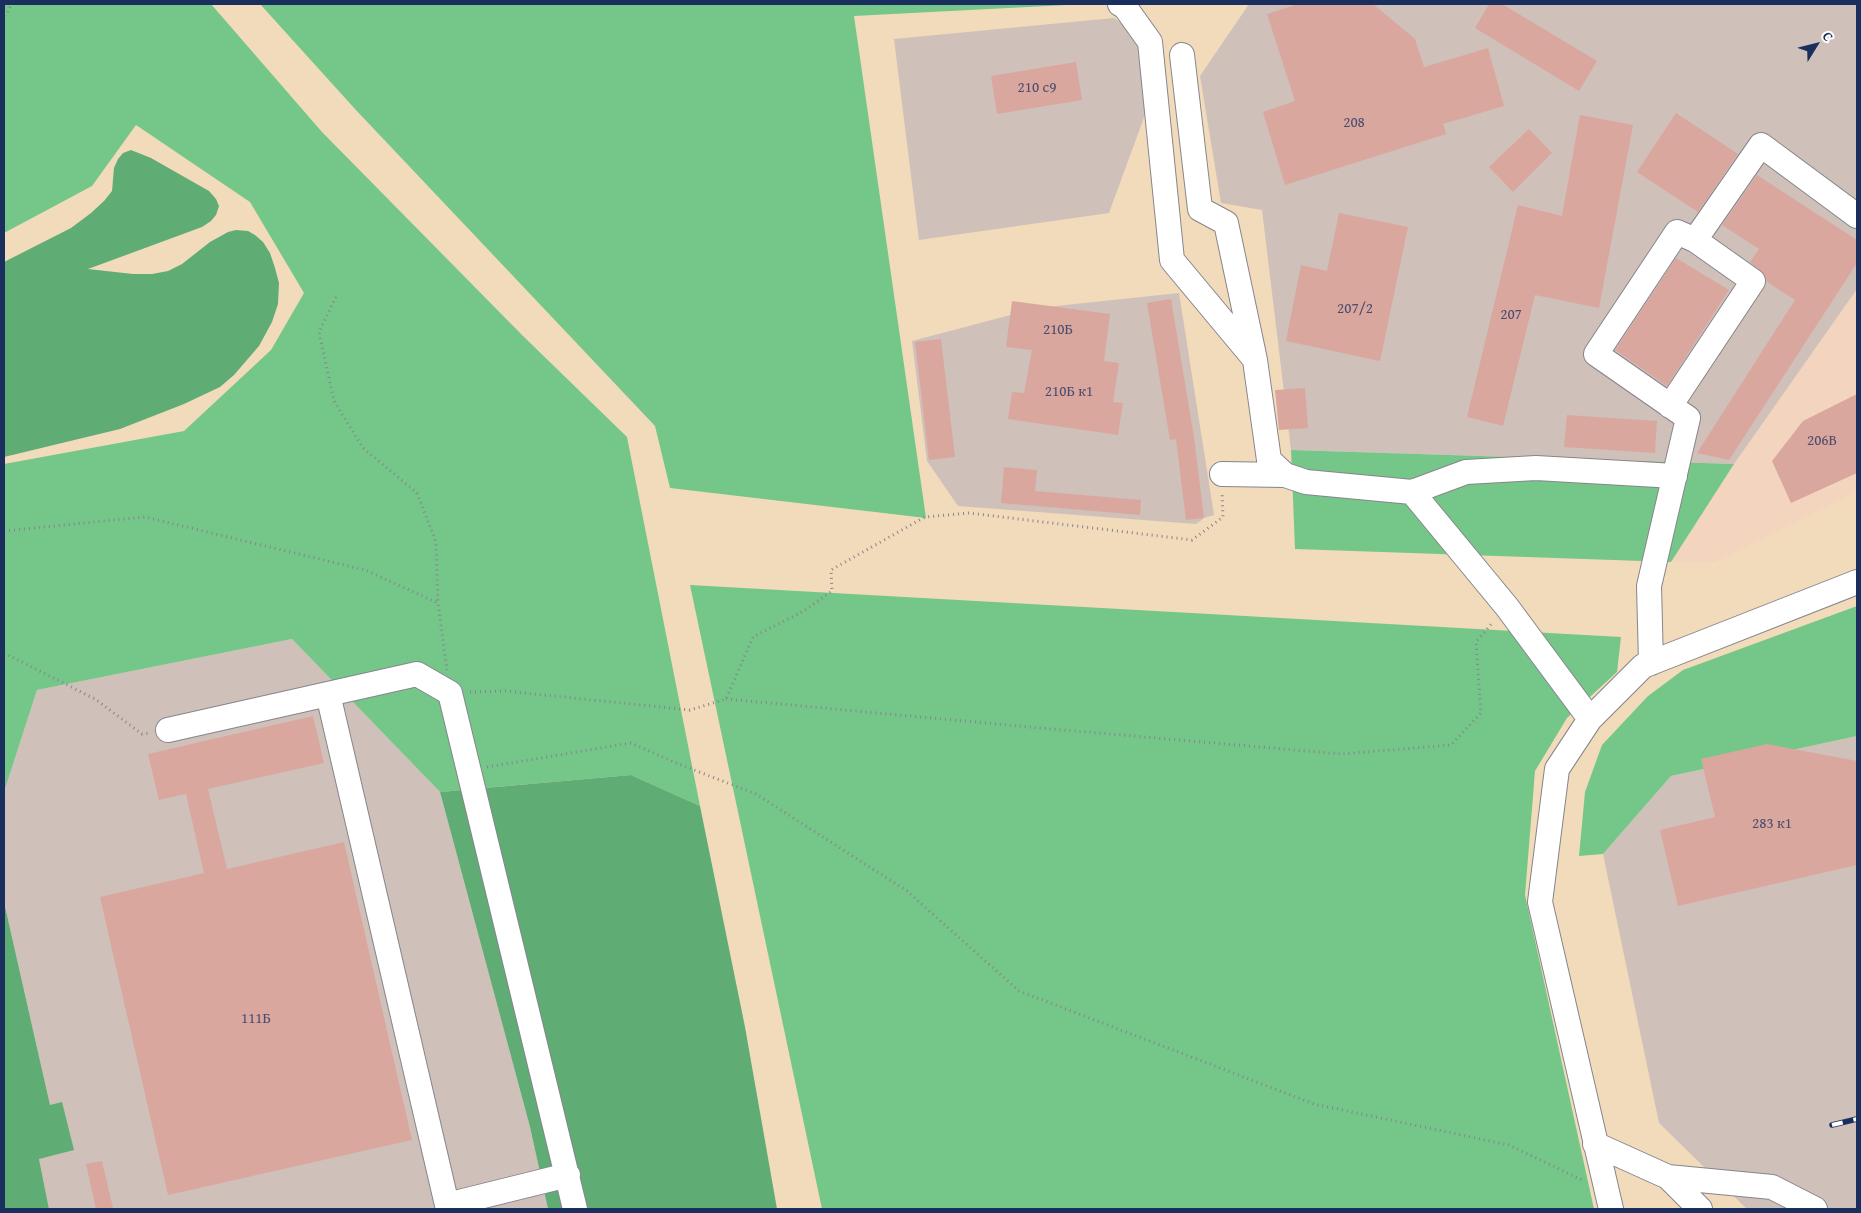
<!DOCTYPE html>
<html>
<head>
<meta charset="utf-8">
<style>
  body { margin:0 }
  #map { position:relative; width:1861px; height:1213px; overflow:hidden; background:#f2dbbb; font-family:"Gentium Book Plus",serif }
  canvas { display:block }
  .frame { position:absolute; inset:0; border:5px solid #1b2f5e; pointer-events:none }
  .north { position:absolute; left:1791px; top:20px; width:50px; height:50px; -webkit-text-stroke:4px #fff; paint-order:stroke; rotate:54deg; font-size:14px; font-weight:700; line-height:20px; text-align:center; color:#1b2f5e }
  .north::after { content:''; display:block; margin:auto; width:18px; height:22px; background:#1b2f5e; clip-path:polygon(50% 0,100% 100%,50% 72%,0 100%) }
</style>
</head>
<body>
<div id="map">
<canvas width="1861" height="1213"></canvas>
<div class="frame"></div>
<div class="north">С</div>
</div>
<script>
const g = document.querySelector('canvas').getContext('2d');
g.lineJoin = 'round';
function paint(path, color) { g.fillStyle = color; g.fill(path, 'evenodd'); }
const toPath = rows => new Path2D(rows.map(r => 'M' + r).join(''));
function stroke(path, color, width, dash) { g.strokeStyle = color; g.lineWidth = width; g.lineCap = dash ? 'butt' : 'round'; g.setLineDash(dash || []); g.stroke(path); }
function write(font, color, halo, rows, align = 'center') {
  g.font = font + ' "Gentium Book Plus",serif'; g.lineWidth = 4.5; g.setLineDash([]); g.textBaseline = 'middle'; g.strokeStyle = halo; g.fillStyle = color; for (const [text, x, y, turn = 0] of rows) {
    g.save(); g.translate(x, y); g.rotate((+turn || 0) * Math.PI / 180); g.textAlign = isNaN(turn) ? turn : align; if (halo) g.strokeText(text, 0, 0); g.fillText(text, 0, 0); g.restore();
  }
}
paint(toPath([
  [1857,289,1857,491,1715,562,1671,562,1734,464]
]), '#f3d4be');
paint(toPath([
  [1249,4,1857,4,1857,289,1734,464,1291,450,1262,210,1221,203,1200,76],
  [1114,18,1141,35,1150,101,1109,213,919,240,894,39],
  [1179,293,1214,515,1204,518,1196,524,958,506,927,461,912,341,1037,308],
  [292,639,440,792,530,1127,548,1209,49,1209,39,1159,50,1105,4,902,4,792,37,690],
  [1857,736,1857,1209,1747,1209,1659,1123,1603,854,1671,776]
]), '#cfc0ba');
paint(toPath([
  [4,4,211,4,322,132,522,335,627,437,700,806,631,775,440,792,292,639,37,690,4,792,4,464,184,431,271,350,304,293,250,202,136,125,92,186,4,233],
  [260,4,1086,4,854,16,926,518,670,488,655,426,355,109],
  [1291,450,1734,464,1671,562,1295,549],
  [690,585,1621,637,1617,672,1567,718,1535,771,1525,895,1594,1209,822,1209],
  [1857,606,1857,736,1671,776,1603,854,1579,856,1585,792,1602,745,1648,696,1683,670]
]), '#75c789');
paint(toPath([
  [131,150,151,158,209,191,216,199,219,206,216,215,211,221,202,227,88,269,133,274,152,274,168,271,182,264,210,242,228,232,236,230,248,231,255,235,263,242,270,253,275,268,279,283,278,304,272,322,259,346,234,375,220,387,184,404,120,429,4,457,4,262,71,228,91,213,104,201,112,191,114,168,118,159,123,153],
  [631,775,700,806,745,1027,777,1209,548,1209,530,1127,440,792],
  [4,902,50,1105,62,1102,74,1150,39,1159,49,1209,4,1209]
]), '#60ac75');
paint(toPath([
  [1298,4,1373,4,1415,39,1424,67,1488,48,1504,106,1443,124,1446,134,1285,185,1263,112,1295,101,1267,14],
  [1489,4,1502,4,1597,61,1579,91,1475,28],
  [1076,62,1082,100,997,114,991,76],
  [1676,113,1738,154,1698,212,1637,172],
  [1580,115,1633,125,1599,308,1535,295,1503,426,1467,417,1518,205,1562,216],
  [1529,129,1552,153,1513,192,1489,167],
  [1757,175,1857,240,1857,263,1729,460,1697,453,1795,300,1767,282,1765,275,1750,262,1759,249,1722,225],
  [1339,213,1408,227,1380,361,1286,341,1301,265,1327,271],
  [1676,258,1729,290,1667,386,1615,350],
  [1171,299,1194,437,1204,518,1186,520,1176,439,1170,440,1147,303],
  [1012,301,1110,314,1104,361,1119,363,1113,402,1123,403,1118,435,1008,419,1012,392,1024,393,1032,350,1006,347],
  [941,339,955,457,929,460,915,342],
  [1305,388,1308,428,1279,430,1275,390],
  [1857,394,1857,473,1791,503,1772,461,1803,421],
  [1567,415,1657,421,1655,453,1564,447],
  [1004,467,1037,470,1035,491,1141,500,1140,515,1001,503],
  [313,716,324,763,208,789,227,869,344,842,412,1140,168,1195,100,897,204,873,186,794,159,800,148,754],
  [1767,744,1857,761,1857,865,1678,906,1660,830,1715,817,1701,759],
  [102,1161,113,1208,96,1209,86,1164]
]), '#daa79f');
const minor = toPath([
  [1120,4,1125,7,1150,42,1172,260,1252,356],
  [1182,55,1200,209,1226,223,1255,360,1269,460,1285,475,1306,482,1412,492,1507,607,1590,719],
  [1670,406,1753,281,1695,240],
  [1222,474,1285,475],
  [1412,492,1466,472,1536,468,1675,476],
  [1651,663,1649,586,1688,418,1596,354,1677,232,1695,240,1761,145,1857,216],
  [328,694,447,1205,568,1175],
  [168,730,417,674,450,693,575,1209],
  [1595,1144,1668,1177,1772,1187,1815,1209],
  [1668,1177,1700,1209],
  [1611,1209,1540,902,1557,769,1590,719,1643,666,1857,582]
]);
stroke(minor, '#86858c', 26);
stroke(toPath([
  [4,15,7,14,11,4],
  [336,297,319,332,334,401,363,448,417,493,436,542,438,603],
  [4,531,145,517,365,570,438,603,447,670],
  [4,653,95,699,142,734,150,733],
  [470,692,505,691,690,710,726,699,753,637,804,611,832,591,831,570,925,517,969,513,1192,540,1223,517,1222,492],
  [726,699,1029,727,1341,754,1451,745,1481,713,1476,642,1493,622],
  [487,767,631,743,676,763,756,794,907,891,1019,991,1314,1104,1509,1145,1584,1181]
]), '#86858c', 3, [1, 4]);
stroke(minor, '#fff', 24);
const rail = toPath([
  [1832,1125,1857,1119]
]);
stroke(rail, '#1b2f5e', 5.5);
stroke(rail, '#fff', 4, [11]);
write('15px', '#4b4d6e', null, [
  ["210 с9",1037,88],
  ["208",1354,123],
  ["207/2",1355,309],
  ["207",1511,315],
  ["210Б",1058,330],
  ["210Б к1",1069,392],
  ["206В",1822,441],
  ["283 к1",1772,824],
  ["111Б",256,1019]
]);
</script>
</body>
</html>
